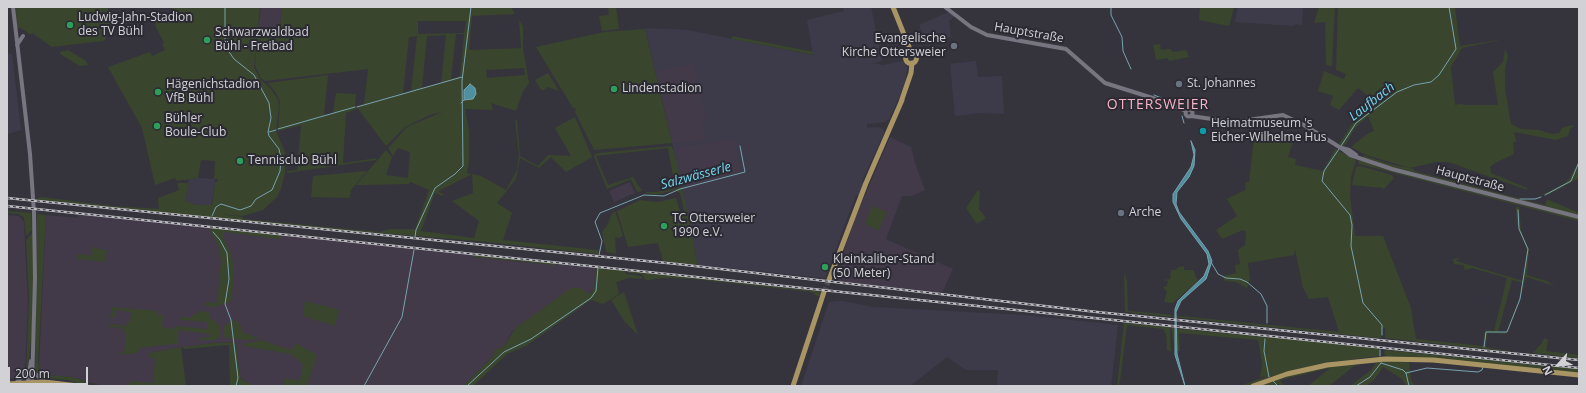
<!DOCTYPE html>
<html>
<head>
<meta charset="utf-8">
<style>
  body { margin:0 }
  #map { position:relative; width:1586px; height:393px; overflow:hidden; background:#35343d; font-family:"Open Sans",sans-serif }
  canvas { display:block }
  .frame { position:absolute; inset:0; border:8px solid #d1d1d6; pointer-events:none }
  .north { position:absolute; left:1538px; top:345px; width:40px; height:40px; -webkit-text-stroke:3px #2b2a33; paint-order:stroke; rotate:243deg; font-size:11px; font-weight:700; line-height:16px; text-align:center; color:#d1d1d6 }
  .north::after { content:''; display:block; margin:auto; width:14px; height:18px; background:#d1d1d6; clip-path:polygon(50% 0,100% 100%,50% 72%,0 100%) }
  .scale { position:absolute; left:8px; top:367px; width:80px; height:18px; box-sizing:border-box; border:2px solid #d1d1d6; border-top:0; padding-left:5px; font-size:12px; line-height:14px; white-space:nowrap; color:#d1d1d6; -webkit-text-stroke:3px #2b2a33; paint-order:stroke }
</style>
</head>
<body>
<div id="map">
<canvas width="1586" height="393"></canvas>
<div class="frame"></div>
<div class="north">N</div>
<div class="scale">200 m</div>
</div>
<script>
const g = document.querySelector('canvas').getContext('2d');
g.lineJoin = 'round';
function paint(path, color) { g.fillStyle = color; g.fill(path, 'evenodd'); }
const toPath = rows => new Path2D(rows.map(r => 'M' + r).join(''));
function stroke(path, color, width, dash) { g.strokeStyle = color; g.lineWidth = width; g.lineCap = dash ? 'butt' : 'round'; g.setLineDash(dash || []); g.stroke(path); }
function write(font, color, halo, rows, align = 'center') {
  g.font = font + ' "Open Sans",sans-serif'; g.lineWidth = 4; g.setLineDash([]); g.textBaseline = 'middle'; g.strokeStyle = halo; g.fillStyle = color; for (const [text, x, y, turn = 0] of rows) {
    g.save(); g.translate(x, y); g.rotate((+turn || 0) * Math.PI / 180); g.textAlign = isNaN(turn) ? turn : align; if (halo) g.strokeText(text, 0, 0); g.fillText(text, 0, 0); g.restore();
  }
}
paint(toPath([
  [843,7,871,7,882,61,873,63,883,65,901,61,905,62,907,68,905,83,900,95,889,119,885,122,867,124,867,128,878,127,883,129,884,133,862,181,866,183,860,197,856,195,825,278,698,265,674,151,645,28,687,30,813,55,807,20,844,11],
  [1238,7,1303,7,1302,25,1295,24,1295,26,1235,22],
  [949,12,955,16,949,21,951,37,927,44,919,25],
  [7,53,12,54,21,130,7,134],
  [976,61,978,77,1002,76,1004,114,981,113,955,116,950,64],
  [198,178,214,179,215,182,211,206,196,205,185,200,189,179],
  [842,301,873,307,1024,315,1118,325,1111,386,997,386,998,370,966,370,947,357,910,386,801,386,829,302]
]), '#3d3b4a');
paint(toPath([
  [261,7,282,7,279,36,257,38],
  [694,64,706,119,702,120,706,139,672,143,656,71],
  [890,137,911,147,915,163,925,190,912,196,902,196,886,239,953,269,942,293,834,281,854,221],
  [735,140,741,172,685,187,677,150,680,147],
  [630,182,635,193,614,202,609,191],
  [78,214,474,255,474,257,521,262,596,267,594,289,588,294,512,331,505,345,499,349,495,349,493,356,463,386,307,386,307,383,284,379,283,386,251,386,251,384,241,379,240,376,236,342,214,343,159,351,155,386,103,386,72,377,46,375,43,374,39,366,46,215,78,218],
  [7,215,19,216,24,222,28,305,25,370,20,377,7,379]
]), '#423949');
paint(toPath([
  [16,7,108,7,113,28,105,30,106,39,103,41,52,47,32,33,31,35,21,28,17,28],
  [171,7,260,7,254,67,260,79,271,89,278,100,279,108,276,131,285,152,285,173,281,189,277,197,263,210,243,216,218,214,243,217,243,219,380,232,390,229,415,229,429,190,410,182,409,184,356,185,386,150,392,157,386,175,408,178,410,152,398,148,393,156,388,148,407,127,442,112,432,114,405,127,386,146,356,106,364,104,368,69,265,81,261,78,255,65,257,38,279,36,282,7,511,7,515,14,472,16,469,50,521,48,519,20,523,26,523,48,529,83,523,91,516,111,491,103,493,110,465,109,469,131,469,161,467,173,481,176,506,190,517,170,519,155,515,121,517,120,520,156,538,166,548,155,571,156,555,128,575,117,592,157,566,172,551,157,539,168,520,158,516,179,497,203,512,213,503,240,598,250,598,254,477,241,294,226,38,200,38,198,42,197,112,206,159,209,158,198,179,190,177,183,189,183,185,200,196,205,212,205,215,182,217,182,218,179,214,179,215,161,201,160,198,178,176,181,175,178,155,185,142,128,108,67,150,52,152,56,165,50,162,44,164,43,155,25,156,21,174,13],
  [418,21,466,21,464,33,418,34],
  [456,34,464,34,460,76,451,79],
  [446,35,441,83,422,88,427,36],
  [417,36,411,91,403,93,409,37],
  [524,68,525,75,487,78,486,70],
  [472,174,473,193,452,201,479,221,474,238,421,231,435,193,443,196,444,194,439,192,439,191],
  [608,7,616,7,619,29,602,31,599,16,609,15],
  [1200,7,1234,7,1229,26,1199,20],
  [1319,7,1335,7,1332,66,1326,65,1325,22,1314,23],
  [1338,7,1455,7,1460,46,1505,39,1462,48,1451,67,1455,105,1461,104,1467,105,1498,105,1493,72,1503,62,1505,49,1508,56,1505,70,1505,88,1511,124,1521,129,1539,130,1552,134,1559,133,1562,128,1572,125,1574,126,1570,129,1568,136,1556,140,1514,132,1516,141,1513,143,1514,154,1495,163,1490,167,1491,173,1527,188,1527,190,1448,162,1436,162,1410,168,1366,155,1351,147,1367,134,1374,131,1368,116,1355,128,1346,144,1343,146,1339,144,1351,125,1377,103,1358,88,1339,110,1330,105,1333,96,1318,91,1324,71,1344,79,1346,74,1336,70],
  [645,29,672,143,594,150,575,112,576,108,573,108,536,47,604,32],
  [732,36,814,52,814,55,732,39],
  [1160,44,1161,50,1171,49,1172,52,1186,50,1189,57,1169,61,1168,58,1156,60,1153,45],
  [68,50,86,61,88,65,80,66,60,54,60,52],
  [548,73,559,91,548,87,542,91,535,80],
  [328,75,324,115,333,113,336,93,356,94,355,105,356,109,346,113,343,163,377,158,376,160,287,173,287,171,297,170,301,125,278,131,280,102,276,93,268,83],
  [1270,135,1276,135,1293,142,1288,157,1296,159,1295,165,1323,171,1335,149,1356,160,1351,177,1350,195,1355,236,1383,236,1411,308,1416,339,1483,346,1485,330,1494,331,1507,278,1472,268,1465,270,1463,265,1454,264,1453,259,1460,258,1461,258,1456,261,1523,281,1527,250,1517,224,1516,207,1519,207,1521,230,1529,251,1527,275,1547,281,1555,286,1526,277,1519,303,1506,334,1487,333,1486,347,1514,352,1385,338,1385,328,1382,329,1381,338,1377,338,1173,317,1173,315,1181,316,1339,332,1328,297,1309,299,1303,288,1295,249,1294,255,1248,263,1250,279,1247,288,1236,282,1225,281,1222,276,1236,273,1235,265,1240,264,1238,250,1245,245,1246,232,1243,230,1222,239,1216,230,1237,216,1227,199,1245,190,1246,182,1249,182,1254,139],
  [1512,280,1523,283,1518,302,1506,332,1498,332],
  [671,146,674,151,682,185,675,187,668,148,596,156,608,185,633,177,642,191,637,192,631,179,607,189,594,157,595,154,598,153],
  [1363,155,1386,163,1414,169,1414,171,1545,205,1547,199,1579,213,1579,215,1385,165,1363,157],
  [1360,160,1384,169,1579,219,1579,221,1359,164,1358,161],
  [1579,161,1579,178,1550,194,1542,195,1565,183,1569,179],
  [1360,166,1392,175,1394,178,1383,190,1383,188,1352,185,1356,167],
  [367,171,351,190,350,198,311,197,313,176],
  [682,187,698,265,663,261,658,243,628,247,617,211,640,200,657,202,676,198,681,215,685,215,680,193,674,190,656,195,646,193,646,192,656,192],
  [978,190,980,192,979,209,986,218,977,224,966,208],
  [872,206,887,212,878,231,865,224],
  [7,211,31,213,32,230,26,236,24,217,18,214,7,213],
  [615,211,623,235,620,238,615,237,616,254,606,252,602,232,608,224,611,215],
  [37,214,46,215,38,362,40,370,46,375,72,377,103,386,79,380,94,386,87,386,68,380,44,378,40,377,35,371],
  [209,228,281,235,280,239,224,232,224,239,230,251,234,265,232,301,216,307,206,306,206,302,217,303,221,261,219,248],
  [33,232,33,320,28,366,26,373,29,299,26,240],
  [92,245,93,248,107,250,105,262,78,259,77,254,91,256],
  [474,255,555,263,555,265,474,257],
  [1184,266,1184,270,1193,270,1198,281,1173,303,1164,302,1167,292,1163,287,1167,286,1168,281,1162,280,1170,279,1171,270,1176,270,1179,267],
  [596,267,624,270,626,274,641,276,642,279,629,278,616,282,619,294,603,304,591,300,526,346,507,354,473,386,463,386,493,356,495,349,499,349,505,345,515,328,571,288,581,288,588,294,591,292,594,289],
  [628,270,823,292,822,296,817,296,811,292,695,279,662,278,649,280,646,280,642,274,629,273],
  [1124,273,1127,281,1128,311,1165,314,1171,315,1171,317,1125,312],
  [624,292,638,335,625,322,611,300],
  [305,301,339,310,335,326,303,316],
  [112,307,158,311,158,315,163,315,162,327,174,329,175,326,207,329,207,322,180,320,181,317,191,318,191,315,195,315,199,311,209,312,211,320,214,320,218,326,219,325,220,335,215,340,200,340,199,338,209,337,209,334,178,330,178,342,181,343,140,348,140,351,131,354,117,354,117,352,124,353,126,332,120,330,126,328,110,327,109,324,126,326,127,322,130,322,131,312,116,310,115,317,110,317],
  [234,319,236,335,236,321,238,321,243,332,258,338,250,340,225,338,223,334,224,326],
  [1124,323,1170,327,1171,352,1167,350,1166,334,1163,329,1127,325,1121,374,1119,386,1117,386],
  [1171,328,1378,348,1380,349,1380,356,1323,363,1267,378,1248,386,1240,386,1267,376,1260,377,1262,363,1258,340,1179,333,1180,351,1175,351],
  [1544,338,1548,340,1546,351,1579,355,1579,358,1533,353,1542,343],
  [262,340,291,350,296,343,317,355,307,386,283,386,284,378,300,381,303,364,291,354,243,346,243,344],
  [236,342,240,376,241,379,251,384,251,386,230,386,229,345,184,349,183,347,214,343],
  [181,347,186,386,128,386,130,381,153,383,155,359,149,358,149,353],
  [1385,350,1579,369,1579,373,1387,357,1384,353],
  [1369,361,1409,361,1411,380,1415,386,1406,386,1402,379,1383,367,1375,379,1366,386,1350,386,1371,370,1376,363,1358,363,1329,386,1308,386,1330,368,1280,380,1284,386,1278,384,1275,386,1258,386,1306,370]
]), '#3a452d');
const water = toPath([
  [470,84,475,88,476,94,473,99,464,100,464,90,470,84],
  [1191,141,1195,150,1194,166,1189,177,1177,192,1176,204,1179,212,1208,251,1212,261,1206,279,1181,301,1176,312,1177,354,1185,386,1175,355,1175,309,1178,301,1204,276,1209,264,1207,254,1181,219,1173,202,1173,194,1191,167,1194,155,1191,141]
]);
paint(water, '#508f9f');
stroke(water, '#77a3b0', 1);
stroke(toPath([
  [1111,7,1111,15,1122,37,1123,51,1131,69],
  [1154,95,1176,104],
  [461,103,464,100],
  [357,107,462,77],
  [1182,116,1184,123],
  [278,129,355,107],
  [269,132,276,130],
  [1341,146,1356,123,1397,92,1414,85,1431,82,1439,75,1456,49,1449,7],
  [1339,149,1324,171,1322,181,1350,215,1352,225,1351,246,1363,303,1382,325,1382,335],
  [1545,195,1571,181,1579,162],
  [1520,199,1535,199,1541,197],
  [212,216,216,207,221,204,240,210,251,206,256,199,272,190,280,171,281,159,279,149,269,136,268,132,271,118,269,103,254,75,234,59,225,46,225,7],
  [213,232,220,240,227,253,229,279,225,304,231,320,238,378,236,386],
  [415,237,416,230,435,188,455,174,463,166,462,81,471,7],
  [599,255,602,241,595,222,600,213,644,195,664,196,680,189,745,172,740,146],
  [1211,262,1218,274,1226,278,1240,279,1247,282,1261,294,1267,306,1267,323],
  [1265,339,1264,351,1269,377],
  [1484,347,1486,332,1507,332,1520,299,1528,249,1519,229,1518,210],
  [1380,350,1380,356],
  [1381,363,1403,370,1406,373,1409,386],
  [1406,373,1427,368,1478,372,1482,370,1483,367],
  [1273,381,1278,386],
  [364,386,402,317,414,250],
  [467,386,504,352,531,339,591,298,596,291,598,268],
  [1356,386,1370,377,1381,363]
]), '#77a3b0', 1);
stroke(toPath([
  [824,292,829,280]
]), '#4c4c54', 5, [5, 2.5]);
stroke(toPath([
  [13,7,30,154,34,213,35,278,32,386],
  [945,7,971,27,987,35,1066,49,1105,83,1156,99,1186,111],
  [17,45,23,36],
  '1185.5 113a3.5 3.5 0 1 1 7 0a3.5 3.5 0 1 1-7 0Z',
  [1191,116,1233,122,1283,115,1304,125,1341,148,1350,155,1392,169,1579,217],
  [1342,148,1349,150,1356,155],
  [33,372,45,382],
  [17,382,28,371],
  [27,386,31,361]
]), '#767580', 4);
stroke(toPath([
  [893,7,911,52],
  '905.5 58a5.5 5.5 0 1 1 11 0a5.5 5.5 0 1 1-11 0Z',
  [901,102,911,73,912,63],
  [829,280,866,183,902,100],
  [7,384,45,382,78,386],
  [793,386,824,292],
  [1253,386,1287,374,1327,365,1385,359,1433,360,1579,375]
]), '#a99564', 5);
const rail = toPath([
  [7,198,677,264,1097,312,1579,360],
  [7,206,1579,368]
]);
stroke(rail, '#bbbbc0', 2.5);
stroke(rail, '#2b2a33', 1, [3]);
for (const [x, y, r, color] of [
  [70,25,4,"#2e9e5b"],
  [207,40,4,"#2e9e5b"],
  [954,46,4,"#6b7280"],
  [1179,84,4,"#6b7280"],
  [614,89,4,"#2e9e5b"],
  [158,92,4,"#2e9e5b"],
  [157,126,4,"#2e9e5b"],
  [1203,131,4,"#0f9aa8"],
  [240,161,4,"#2e9e5b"],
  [1121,213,4,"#6b7280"],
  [664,226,4,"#2e9e5b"],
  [825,267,4,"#2e9e5b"]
]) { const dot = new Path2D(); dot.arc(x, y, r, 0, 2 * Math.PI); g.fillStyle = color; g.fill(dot); stroke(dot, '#2b2a33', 1.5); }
write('12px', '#d1d1d6', '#2b2a33', [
  ["Ludwig-Jahn-Stadion",78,18],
  ["des TV Bühl",78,32],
  ["Schwarzwaldbad",215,33],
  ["Bühl - Freibad",215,47],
  ["Evangelische",946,39,"right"],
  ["Kirche Ottersweier",946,53,"right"],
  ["St. Johannes",1187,84],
  ["Hägenichstadion",166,85],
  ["VfB Bühl",166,99],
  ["Lindenstadion",622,89],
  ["Bühler",165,119],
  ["Boule-Club",165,133],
  ["Heimatmuseum 's",1211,124],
  ["Eicher-Wilhelme Hus",1211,138],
  ["Tennisclub Bühl",248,161],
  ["Arche",1129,213],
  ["TC Ottersweier",672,219],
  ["1990 e.V.",672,233],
  ["Kleinkaliber-Stand",833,260],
  ["(50 Meter)",833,274]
], 'left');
write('12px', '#d1d1d6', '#2b2a33', [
  ["Hauptstraße",1029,33,10],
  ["Hauptstraße",1470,179,15]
]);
write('italic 13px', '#74d7f0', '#2b2a33', [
  ["Laufbach",1372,102,-38],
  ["Salzwässerle",696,176,-15]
]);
g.letterSpacing = '1px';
write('14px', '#f7b4c6', '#2b2a33', [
  ["OTTERSWEIER",1158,105]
]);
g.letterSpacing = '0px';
</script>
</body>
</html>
